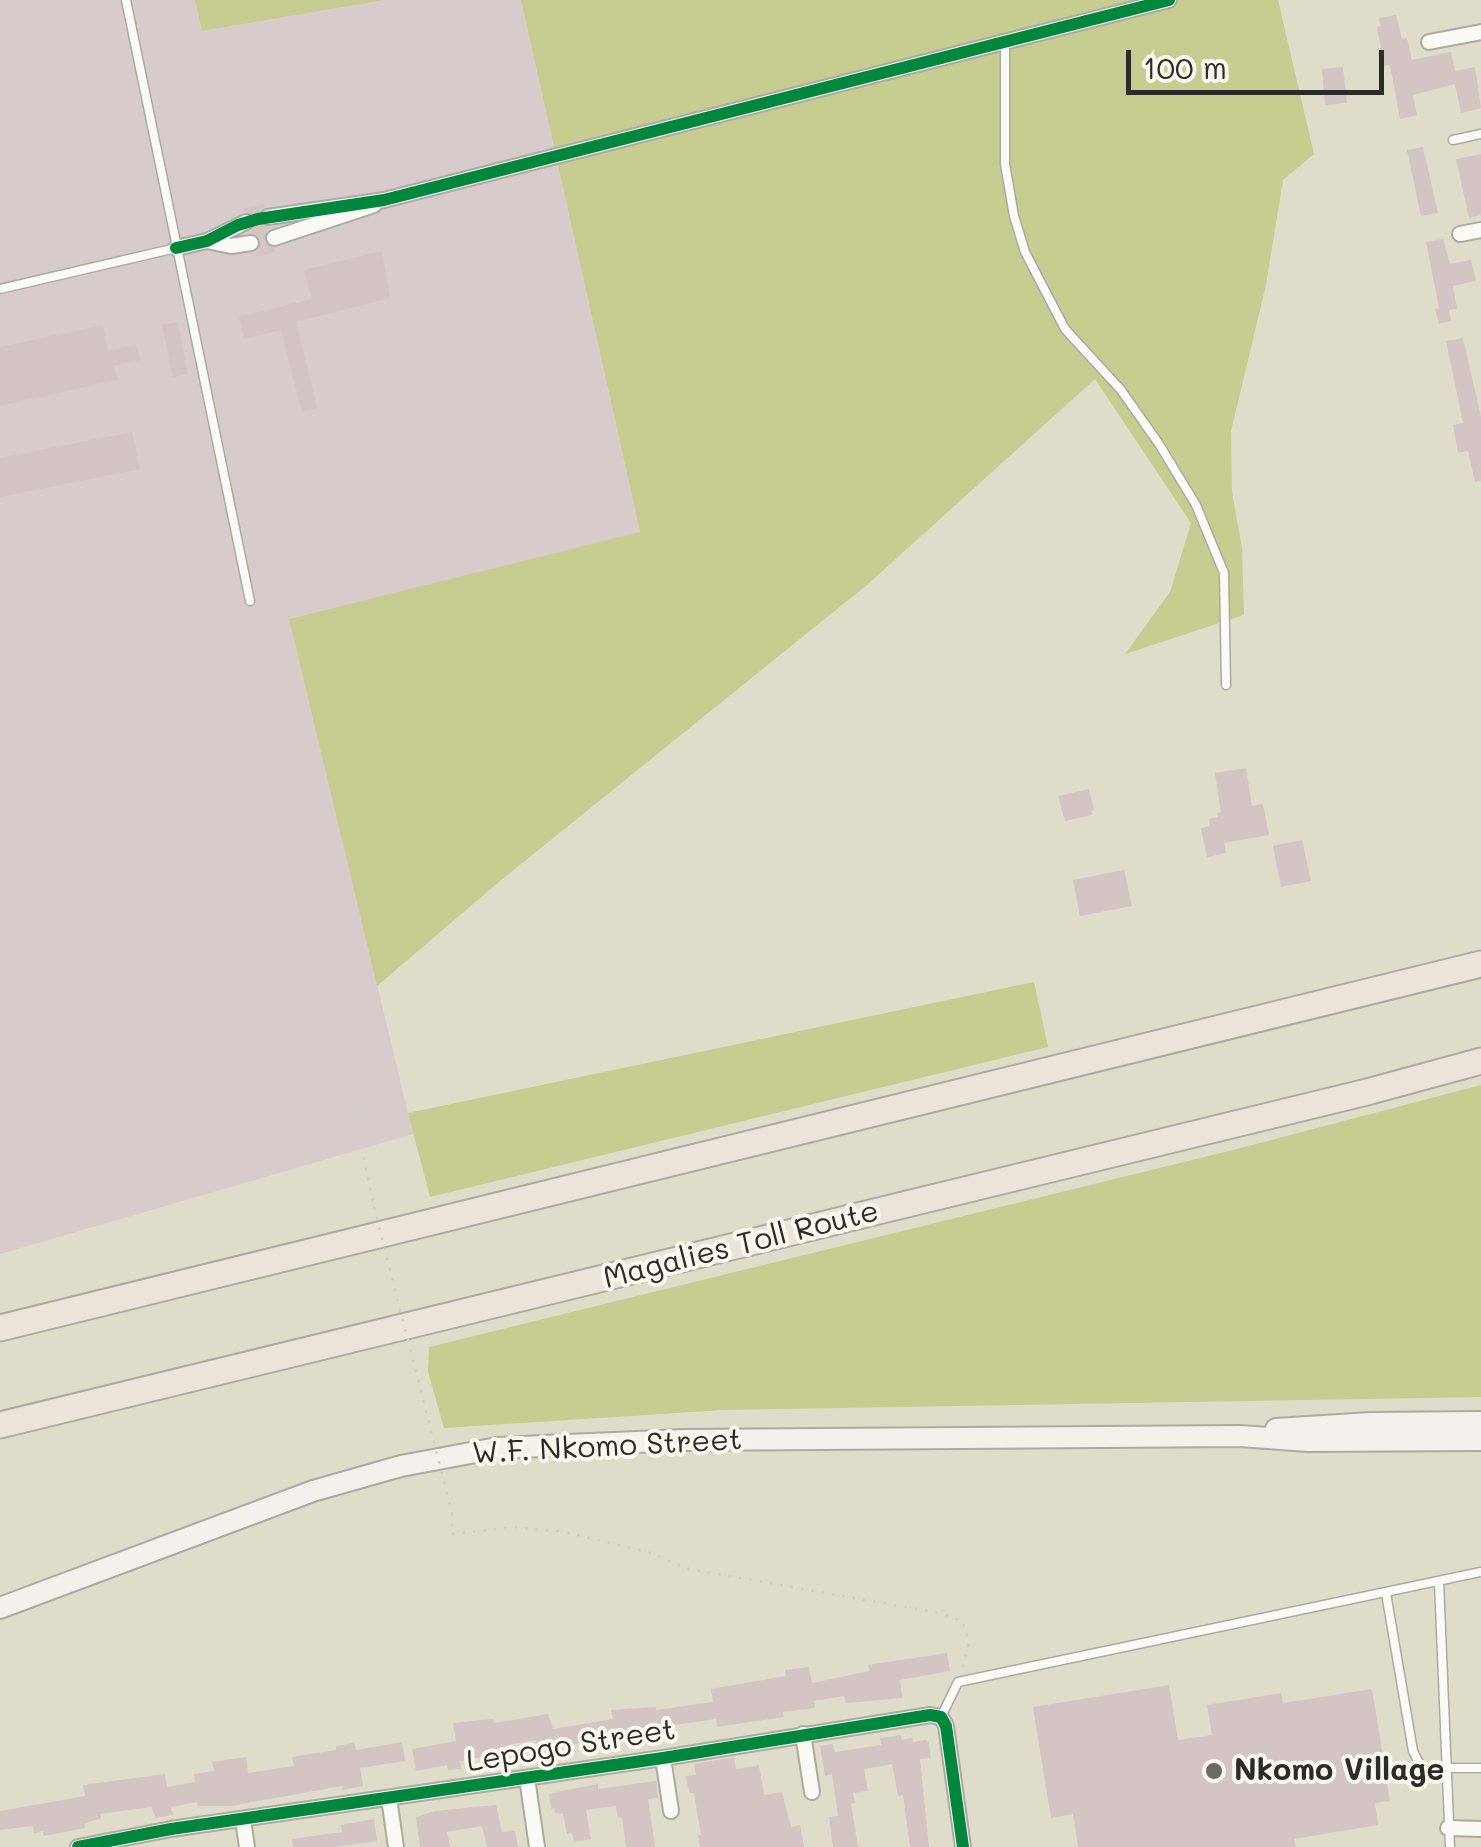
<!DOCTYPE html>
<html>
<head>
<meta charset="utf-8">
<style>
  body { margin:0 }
  #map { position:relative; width:1481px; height:1847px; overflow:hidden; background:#e0dcca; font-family:Mali,sans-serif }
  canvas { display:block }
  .scale { position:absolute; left:1126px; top:50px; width:258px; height:45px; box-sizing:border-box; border:5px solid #2b2b2b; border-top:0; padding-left:12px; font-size:30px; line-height:35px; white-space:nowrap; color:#2b2b2b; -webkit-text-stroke:8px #fbf7ec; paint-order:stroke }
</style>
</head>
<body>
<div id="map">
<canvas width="1481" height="1847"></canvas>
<div class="scale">100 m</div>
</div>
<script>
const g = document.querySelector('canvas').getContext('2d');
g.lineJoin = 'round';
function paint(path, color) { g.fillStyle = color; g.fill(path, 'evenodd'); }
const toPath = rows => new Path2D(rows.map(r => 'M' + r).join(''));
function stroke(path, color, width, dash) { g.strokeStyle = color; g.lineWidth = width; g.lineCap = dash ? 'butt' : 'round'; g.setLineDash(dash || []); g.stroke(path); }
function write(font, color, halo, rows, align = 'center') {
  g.font = font + ' Mali,sans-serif'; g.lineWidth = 8; g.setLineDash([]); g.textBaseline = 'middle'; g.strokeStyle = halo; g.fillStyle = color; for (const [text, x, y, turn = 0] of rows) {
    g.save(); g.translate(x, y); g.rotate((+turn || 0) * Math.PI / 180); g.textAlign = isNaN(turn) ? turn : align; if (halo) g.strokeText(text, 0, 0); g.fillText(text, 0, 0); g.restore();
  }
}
paint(toPath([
  [0,0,195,0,202,31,385,0,521,0,640,533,289,619,413,1134,0,1254]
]), '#d8cbcb');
paint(toPath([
  [195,0,385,0,202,31],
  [521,0,1278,0,1314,154,1283,180,1266,285,1231,431,1232,492,1242,548,1244,615,1125,654,1170,592,1191,523,1095,379,868,584,500,881,377,986,289,619,640,532],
  [1034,982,1048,1047,430,1197,408,1113],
  [1481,1085,1481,1397,723,1410,444,1428,428,1372,429,1347,1237,1149]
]), '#c7cc90');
paint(toPath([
  [1396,15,1402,39,1407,38,1412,60,1451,52,1455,71,1475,67,1481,108,1461,113,1455,84,1413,95,1417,115,1400,119,1390,65,1381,67,1377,49,1381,48,1377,27,1381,26,1379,18],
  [1343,67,1347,103,1325,105,1322,69],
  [1423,147,1438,213,1421,216,1407,150],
  [1481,154,1481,215,1469,218,1456,159],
  [265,203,258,219,263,226,271,227,266,232,264,240,277,252,255,257,261,240,256,234,249,233,255,227,256,218,243,209],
  [1443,239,1450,264,1471,260,1476,281,1453,286,1457,309,1449,310,1451,321,1439,324,1435,309,1439,308,1426,242],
  [382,251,390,298,296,322,317,408,302,412,281,330,244,339,239,317,312,299,304,270],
  [178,322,188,374,173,377,162,325],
  [103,325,108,351,137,345,140,360,114,366,117,380,0,406,0,347],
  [1463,338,1481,417,1481,481,1475,482,1468,451,1458,453,1453,425,1463,423,1446,341],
  [132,432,140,469,0,497,0,458],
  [1246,768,1252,806,1263,804,1269,835,1224,843,1226,853,1207,857,1201,828,1210,826,1209,819,1218,817,1217,813,1221,812,1215,773],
  [1089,789,1094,810,1091,811,1092,815,1065,821,1058,796],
  [1302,840,1311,881,1281,887,1273,846],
  [1124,870,1132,906,1080,916,1073,880],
  [947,1653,950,1671,900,1680,902,1698,846,1703,844,1696,814,1701,815,1708,783,1712,784,1717,717,1727,716,1719,633,1731,634,1742,612,1745,611,1738,554,1747,555,1756,539,1758,536,1740,508,1745,509,1753,460,1761,461,1769,448,1770,447,1765,416,1771,412,1749,456,1741,453,1723,493,1719,494,1723,548,1714,553,1729,613,1719,611,1710,656,1707,656,1710,713,1702,711,1689,786,1676,785,1670,809,1667,812,1683,870,1671,868,1665],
  [1169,1685,1178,1740,1212,1735,1207,1705,1281,1693,1283,1703,1372,1689,1390,1801,1375,1803,1378,1825,1294,1839,1296,1847,1078,1847,1073,1814,1051,1818,1033,1707],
  [901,1735,902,1740,912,1738,913,1742,926,1740,929,1743,931,1758,920,1759,929,1847,910,1847,903,1795,898,1796,892,1764,864,1769,868,1791,853,1793,855,1803,851,1804,858,1847,833,1847,829,1817,838,1816,832,1774,825,1776,820,1746,833,1744,835,1752,881,1745,880,1738],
  [402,1742,405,1761,360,1768,363,1786,342,1790,342,1786,231,1806,198,1806,197,1802,171,1807,173,1815,156,1818,151,1807,100,1814,101,1818,84,1824,85,1828,44,1836,43,1831,34,1833,33,1826,0,1830,0,1811,85,1796,83,1785,165,1774,167,1787,195,1782,194,1774,214,1771,212,1762,246,1757,248,1773,294,1766,292,1757,336,1750,336,1746,354,1743,356,1750],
  [734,1757,736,1769,759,1765,764,1795,782,1792,791,1827,800,1825,804,1847,700,1847,698,1835,701,1835,694,1793,689,1793,686,1776,696,1775,694,1764],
  [656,1781,658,1798,648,1799,655,1847,626,1847,622,1817,618,1818,616,1806,586,1810,591,1839,574,1842,572,1833,567,1834,563,1814,555,1813,554,1808,551,1809,549,1794,562,1791,598,1784,598,1789],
  [496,1805,502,1832,515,1831,518,1847,487,1847,482,1826,447,1832,450,1847,420,1847,416,1817,435,1811],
  [374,1819,377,1841,335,1847,293,1847,292,1839,342,1832,341,1825]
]), '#d2c5c3');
const service = toPath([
  [126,0,250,601],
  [1005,42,1005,164,1014,216,1025,252,1065,329,1121,390,1159,444,1196,505,1224,573,1226,685],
  [1453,140,1481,134],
  [0,289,176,248],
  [1439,1582,1450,1847],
  [1386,1593,1413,1751,1418,1761,1424,1768,1481,1768],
  [941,1717,958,1682,1481,1572]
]);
const minor = toPath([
  [1429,42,1481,32],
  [268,217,384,200,1169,0],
  [1460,234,1481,230],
  [274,238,374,205],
  [207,241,231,246,251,243],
  [176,248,207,241,246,222],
  [803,1734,812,1792],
  [663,1758,671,1811],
  [527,1778,537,1847],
  [389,1798,396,1847],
  [243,1820,247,1847],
  [1448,1828,1481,1829],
  [78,1847,171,1829,663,1758,930,1715,941,1717,946,1726,963,1847]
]);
const secondary = toPath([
  [1276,1429,1371,1423,1481,1422],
  [0,1608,313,1491,401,1466,497,1448,684,1440,1240,1436,1308,1441,1481,1440]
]);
const motorway = toPath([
  [0,1328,1481,964],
  [0,1425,1367,1092,1481,1061]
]);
stroke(service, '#adaaa0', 11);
stroke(minor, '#adaaa0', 18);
stroke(secondary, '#adaaa0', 24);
stroke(motorway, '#adaaa0', 29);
stroke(toPath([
  [252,612,374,1207],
  [452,1513,452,1534,516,1527,565,1532,651,1553,689,1569,940,1613,962,1621,969,1642,962,1670]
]), '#d0cfcb', 2.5, [2.5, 8]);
stroke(service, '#fafaf7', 8);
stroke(minor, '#fafaf7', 14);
stroke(secondary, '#f4f1ec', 20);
stroke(motorway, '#ebe4da', 25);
stroke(toPath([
  [374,1207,452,1513]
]), '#d0cfcb', 2.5, [2.5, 8]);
stroke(toPath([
  [176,248,207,241,238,225,258,219,384,200,1169,0],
  [78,1847,171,1829,663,1758,930,1715,941,1717,946,1726,963,1847]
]), '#00873e', 12);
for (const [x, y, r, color] of [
  [1214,1771,10,"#6a6963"]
]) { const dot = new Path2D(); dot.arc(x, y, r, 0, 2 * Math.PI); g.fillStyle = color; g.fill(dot); stroke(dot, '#fbf7ec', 4); }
write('30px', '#2b2b2b', '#fbf7ec', [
  ["Magalies Toll Route",741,1245,-14],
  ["W.F. Nkomo Street",607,1447,-3],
  ["Lepogo Street",571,1746,-9]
]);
write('bold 30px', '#2b2b2b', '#fbf7ec', [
  ["Nkomo Village",1234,1771]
], 'left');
</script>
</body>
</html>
